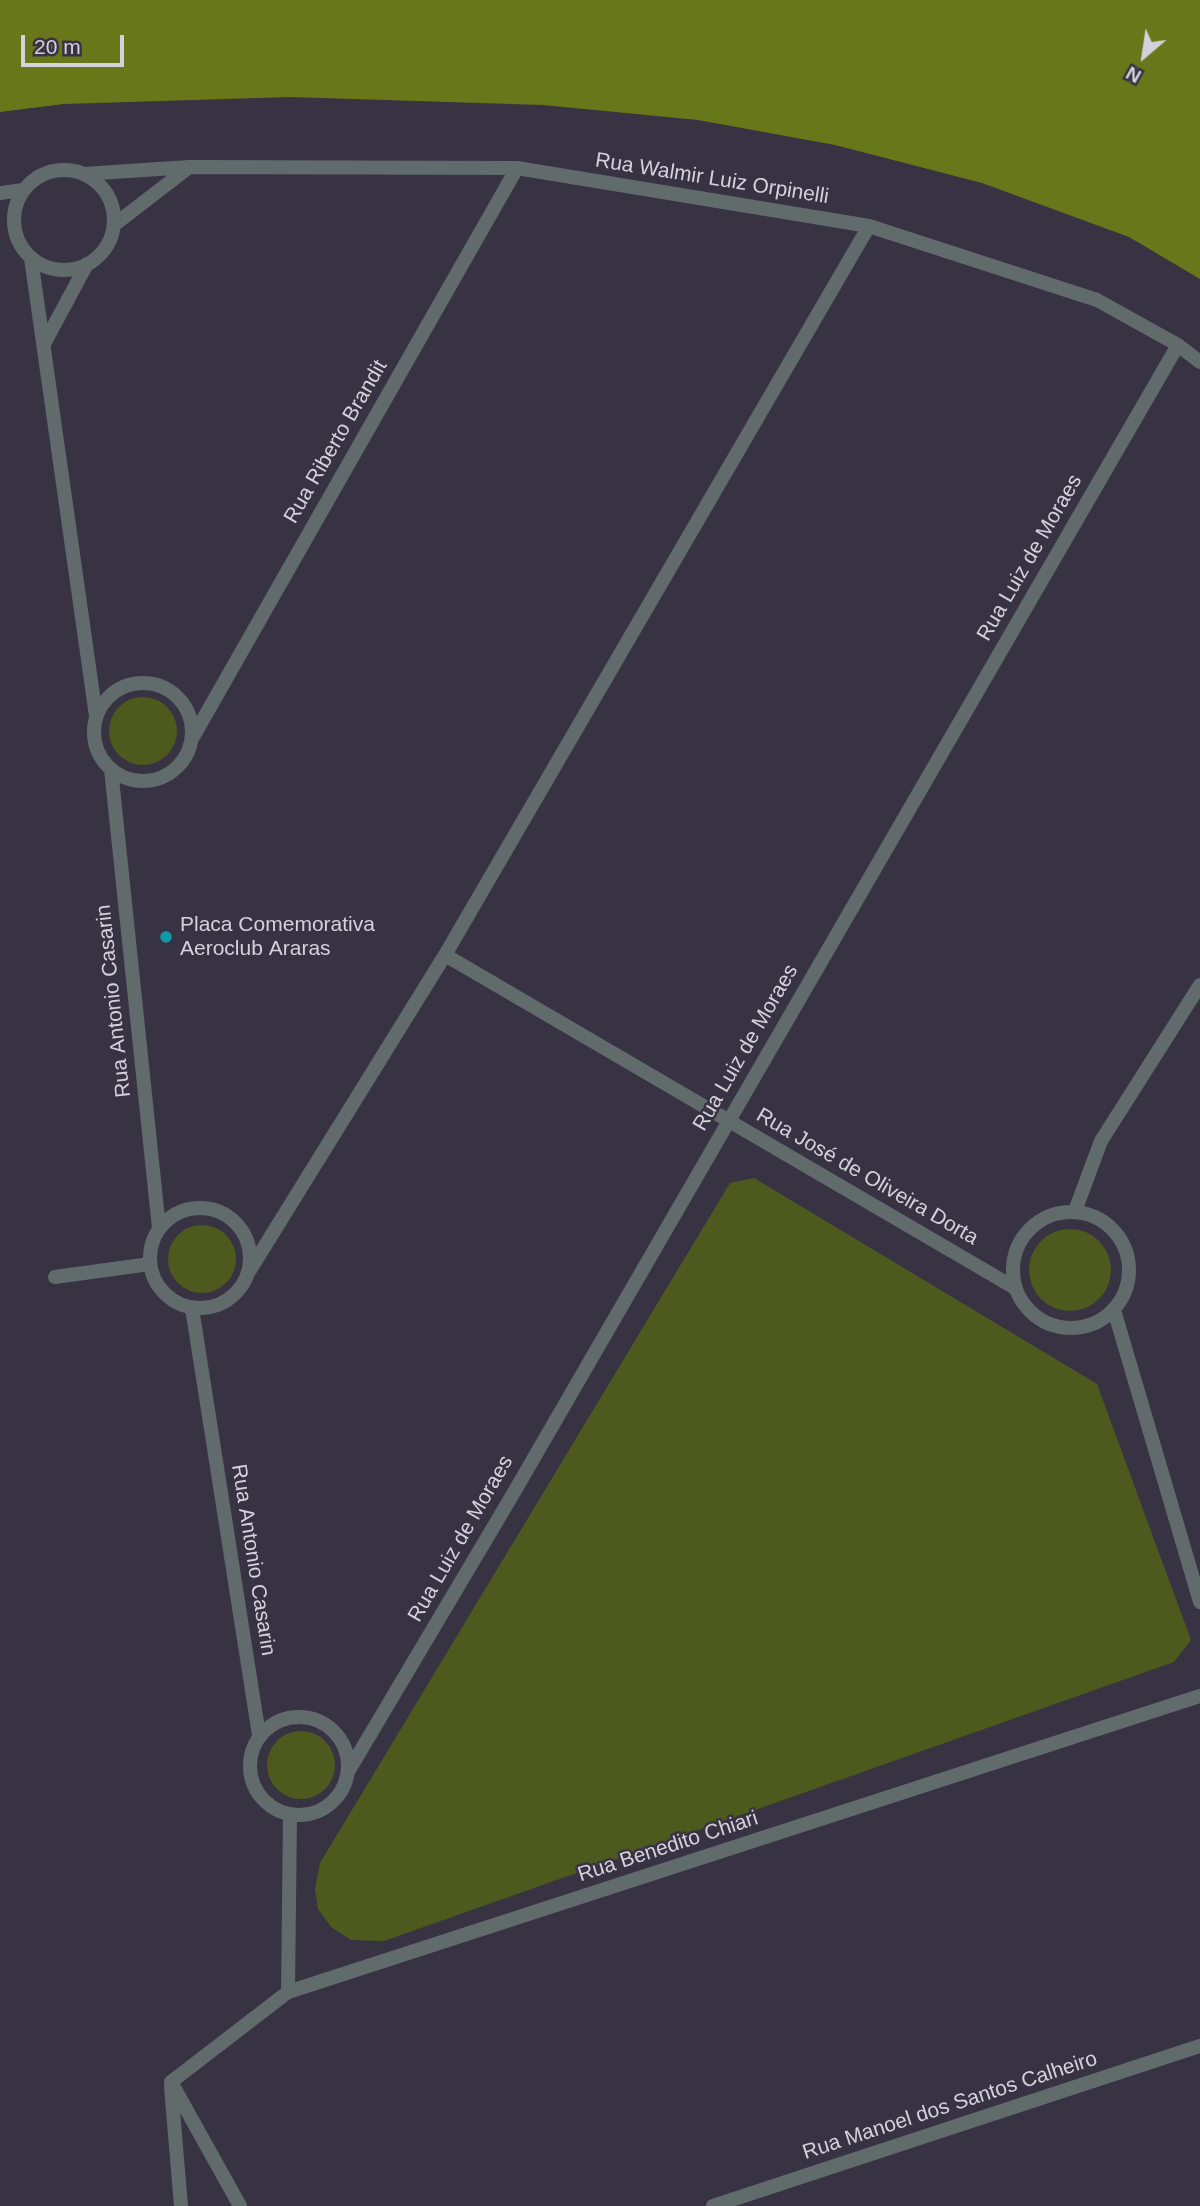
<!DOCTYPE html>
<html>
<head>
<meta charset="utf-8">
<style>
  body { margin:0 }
  #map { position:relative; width:1200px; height:2206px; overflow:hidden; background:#383343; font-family:Arial,sans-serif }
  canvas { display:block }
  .north { position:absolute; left:1109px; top:21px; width:70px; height:70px; -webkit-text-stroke:5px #383343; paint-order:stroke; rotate:209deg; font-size:19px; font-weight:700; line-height:28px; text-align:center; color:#d4d1db }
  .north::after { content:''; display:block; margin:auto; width:24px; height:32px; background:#d4d1db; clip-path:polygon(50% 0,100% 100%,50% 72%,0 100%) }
  .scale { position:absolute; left:21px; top:35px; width:103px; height:32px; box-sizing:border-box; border:4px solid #d4d1db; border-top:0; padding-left:9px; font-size:21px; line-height:24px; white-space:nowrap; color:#d4d1db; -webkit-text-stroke:5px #383343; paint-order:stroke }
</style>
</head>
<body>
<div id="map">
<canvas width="1200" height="2206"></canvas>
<div class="north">N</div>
<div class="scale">20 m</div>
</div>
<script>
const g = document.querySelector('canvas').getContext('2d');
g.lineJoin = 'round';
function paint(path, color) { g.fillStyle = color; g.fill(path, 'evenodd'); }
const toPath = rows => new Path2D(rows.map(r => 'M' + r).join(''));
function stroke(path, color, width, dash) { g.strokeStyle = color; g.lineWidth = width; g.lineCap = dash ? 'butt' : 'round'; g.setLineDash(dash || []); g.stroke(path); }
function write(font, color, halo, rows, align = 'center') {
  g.font = font + ' Arial,sans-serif'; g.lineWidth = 5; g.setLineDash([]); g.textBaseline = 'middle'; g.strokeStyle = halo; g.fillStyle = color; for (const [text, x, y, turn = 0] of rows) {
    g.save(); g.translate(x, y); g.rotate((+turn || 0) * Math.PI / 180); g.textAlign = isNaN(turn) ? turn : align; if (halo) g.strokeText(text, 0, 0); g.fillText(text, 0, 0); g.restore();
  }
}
paint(toPath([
  '109 731a34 34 0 1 1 68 0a34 34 0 1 1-68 0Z',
  [754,1178,1097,1384,1191,1640,1174,1662,384,1941,351,1940,331,1927,318,1909,315,1889,320,1863,730,1183],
  '168 1259a34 34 0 1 1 68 0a34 34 0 1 1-68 0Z',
  '1029 1270a41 41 0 1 1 82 0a41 41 0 1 1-82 0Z',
  '267 1765a34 34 0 1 1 68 0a34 34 0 1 1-68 0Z'
]), '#4e591d');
paint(toPath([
  [0,0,1200,0,1200,279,1129,237,982,183,835,145,698,120,543,105,290,97,64,104,0,112]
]), '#677719');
stroke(toPath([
  '14 220a50 50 0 1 1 100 0a50 50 0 1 1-100 0Z',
  [83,174,189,167,517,168,869,226,1097,300,1178,345,1200,362],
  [0,193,23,190],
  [114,225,188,168],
  [31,258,96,716],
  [44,344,87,264],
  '94 732a49 49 0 1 1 98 0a49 49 0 1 1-98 0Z',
  [193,737,517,168],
  [111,769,159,1228],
  [445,955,1015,1288],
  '150 1258a50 50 0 1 1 100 0a50 50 0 1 1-100 0Z',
  [1075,1211,1101,1141,1200,985],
  '1013 1270a58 58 0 1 1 116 0a58 58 0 1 1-116 0Z',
  [250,1270,445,955,869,226],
  [55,1277,150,1264],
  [192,1308,259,1735],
  [1114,1310,1200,1602],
  '250 1766a49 49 0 1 1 98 0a49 49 0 1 1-98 0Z',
  [348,1772,513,1494,1178,345],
  [288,1992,290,1815],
  [171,2082,288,1992,1200,1696],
  [171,2082,240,2206],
  [171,2087,181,2206],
  [713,2206,1200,2046]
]), '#616b6c', 14);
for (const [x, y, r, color] of [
  [166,937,7,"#0f9aa8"]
]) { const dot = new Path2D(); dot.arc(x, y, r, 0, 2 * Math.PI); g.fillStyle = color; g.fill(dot); stroke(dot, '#383343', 2.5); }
write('21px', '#d4d1db', '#383343', [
  ["Rua Walmir Luiz Orpinelli",712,179,9],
  ["Rua Riberto Brandit",336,442,-60],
  ["Rua Luiz de Moraes",1030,558,-60],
  ["Rua Antonio Casarin",114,1001,-96],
  ["Rua Luiz de Moraes",746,1048,-60],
  ["Rua José de Oliveira Dorta",867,1177,30],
  ["Rua Luiz de Moraes",461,1539,-60],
  ["Rua Antonio Casarin",253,1560,81],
  ["Rua Benedito Chiari",668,1847,-18],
  ["Rua Manoel dos Santos Calheiro",950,2106,-18]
]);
write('21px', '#d4d1db', '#383343', [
  ["Placa Comemorativa",180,925],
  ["Aeroclub Araras",180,949]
], 'left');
</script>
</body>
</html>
